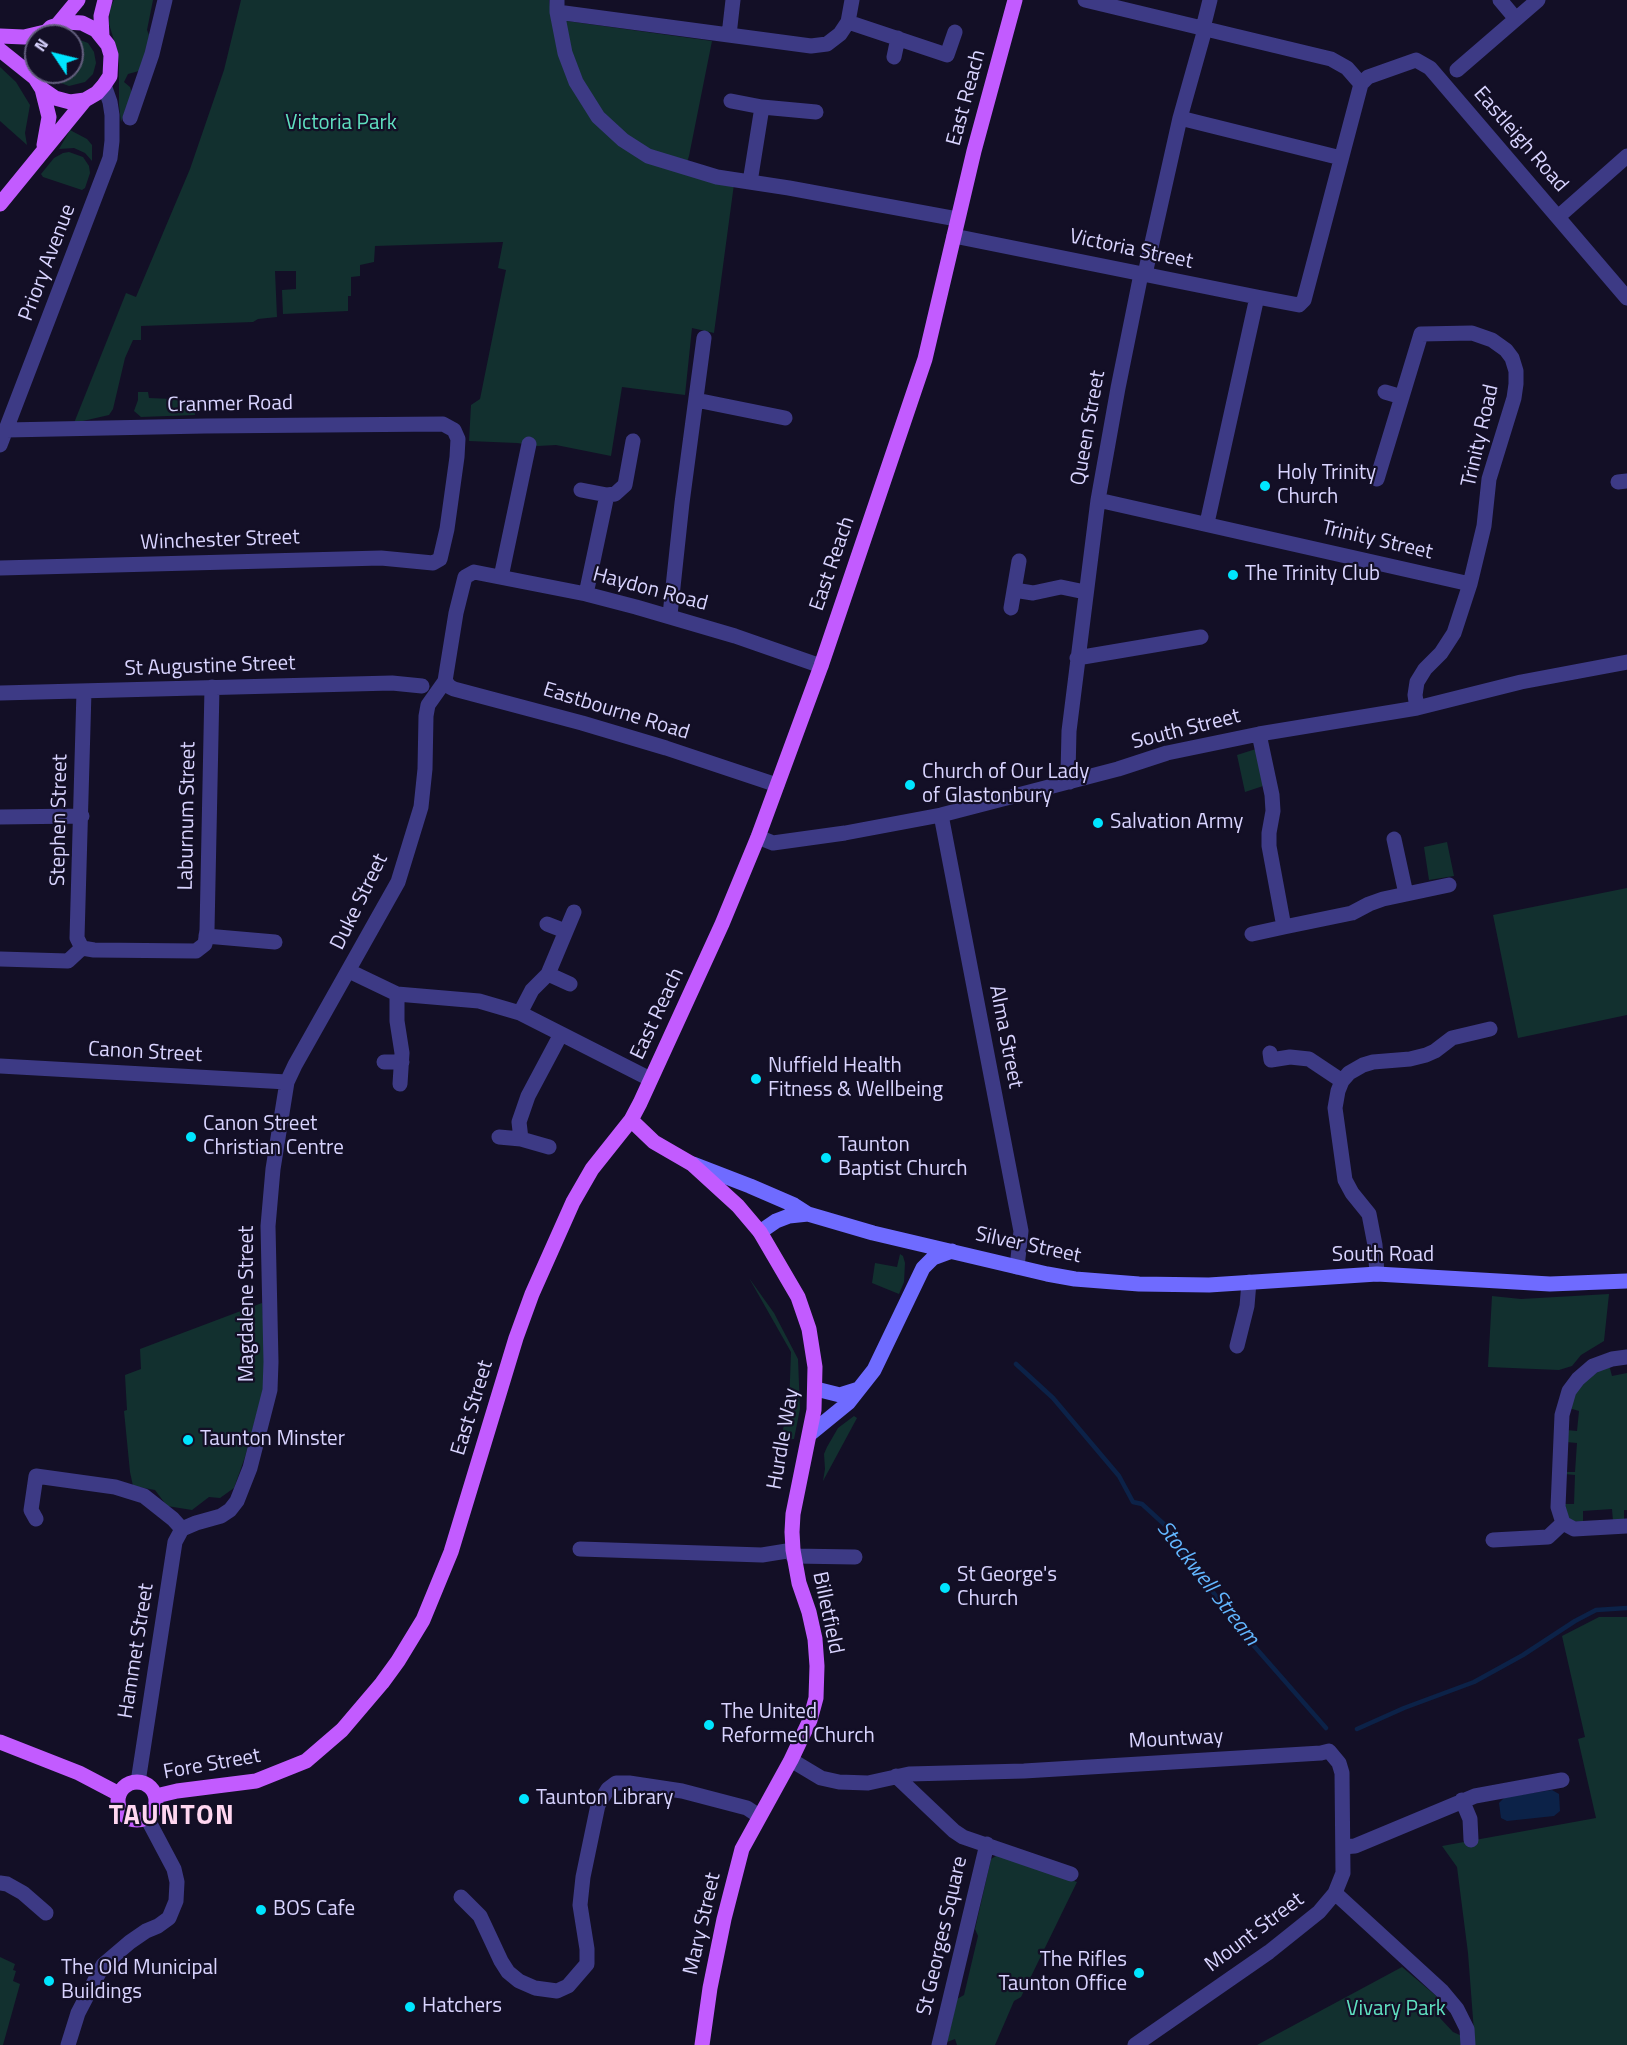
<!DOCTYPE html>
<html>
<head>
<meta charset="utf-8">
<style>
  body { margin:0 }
  #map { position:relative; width:1627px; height:2045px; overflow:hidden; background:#130f26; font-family:"Titillium Web",sans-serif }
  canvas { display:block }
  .north { position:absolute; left:24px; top:24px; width:60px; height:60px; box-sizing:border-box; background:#130f26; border:2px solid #625e7d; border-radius:50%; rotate:305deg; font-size:16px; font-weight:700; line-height:24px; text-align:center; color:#d9d4ff }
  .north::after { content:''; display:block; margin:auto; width:21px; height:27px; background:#00e5ff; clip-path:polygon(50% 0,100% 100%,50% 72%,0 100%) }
</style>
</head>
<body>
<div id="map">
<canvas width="1627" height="2045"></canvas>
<div class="north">N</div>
</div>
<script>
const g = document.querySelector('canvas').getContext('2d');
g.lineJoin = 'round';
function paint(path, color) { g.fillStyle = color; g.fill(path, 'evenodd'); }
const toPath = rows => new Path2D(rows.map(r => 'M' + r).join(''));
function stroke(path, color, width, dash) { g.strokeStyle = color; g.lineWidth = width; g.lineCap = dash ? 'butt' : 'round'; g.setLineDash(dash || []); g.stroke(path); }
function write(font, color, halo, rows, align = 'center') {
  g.font = font + ' "Titillium Web",sans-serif'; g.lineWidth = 4.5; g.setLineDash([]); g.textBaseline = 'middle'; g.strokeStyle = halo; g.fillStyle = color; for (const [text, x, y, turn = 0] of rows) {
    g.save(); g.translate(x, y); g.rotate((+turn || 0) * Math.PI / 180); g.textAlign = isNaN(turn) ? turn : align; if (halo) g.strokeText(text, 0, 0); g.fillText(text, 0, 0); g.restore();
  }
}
paint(toPath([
  [114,0,153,0,147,30,149,35,148,52,139,71,128,74,124,82,130,87,132,93,121,122,119,105,119,64,117,50,109,24,110,8],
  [241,0,549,0,552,19,712,41,689,156,684,172,734,184,714,333,692,328,685,395,622,387,611,456,556,445,538,446,517,443,469,441,471,405,480,399,506,270,498,268,503,242,375,246,374,262,360,265,360,276,351,277,351,296,348,296,348,311,283,314,282,290,296,289,296,271,275,271,277,317,258,319,253,322,141,326,141,340,133,340,125,358,113,409,109,415,74,423,126,293,136,297,190,169,224,70],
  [72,37,88,43,94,52,96,63,93,74,85,82,69,86,58,82,50,72,72,72],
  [0,67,16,82,30,105,25,133,27,145,0,121],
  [70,130,87,139,92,145,92,161,85,153,74,148,59,149],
  [69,152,83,157,89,166,90,173,85,188,82,190,43,177,41,174,54,158,63,153],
  [138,392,148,392,149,398,194,400,195,415,141,417,134,411,138,400],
  [1256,749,1263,786,1245,792,1237,755],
  [1447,842,1454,876,1429,880,1424,847],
  [1627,888,1627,1015,1518,1038,1493,915],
  [900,1254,903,1256,905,1263,904,1282,899,1294,872,1283,875,1263,897,1267],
  [749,1278,774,1313,798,1359,800,1409,794,1439,780,1440,789,1407,791,1352],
  [1609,1294,1604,1341,1581,1355,1572,1366,1559,1370,1488,1367,1492,1296,1521,1299],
  [262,1303,266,1356,264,1387,245,1457,234,1488,220,1498,209,1497,192,1510,167,1506,155,1490,133,1486,130,1472,124,1411,127,1410,125,1375,141,1369,140,1349],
  [1609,1365,1612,1376,1627,1373,1627,1510,1624,1510,1624,1521,1613,1521,1612,1509,1583,1511,1583,1522,1572,1521,1567,1517,1563,1504,1574,1504,1575,1475,1564,1474,1564,1472,1575,1472,1577,1443,1566,1442,1566,1430,1577,1431,1579,1411,1569,1408,1575,1393,1588,1378],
  [854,1416,857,1418,823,1481,825,1469,824,1454,827,1447,838,1428],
  [1599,1617,1627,1617,1627,2045,1475,2045,1468,1953,1457,1867,1442,1846,1596,1818,1578,1739,1585,1737,1562,1636],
  [999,1854,1077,1882,1021,1997,1014,2001,995,2045,957,2045,955,2039,947,2042,957,1999,964,1995,978,1936,975,1929,991,1859],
  [0,1957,15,1964,13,1970,16,1971,13,1981,20,1984,3,2045,0,2045],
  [1402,1967,1441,2000,1443,2009,1440,2018,1453,2032,1462,2036,1463,2045,1257,2045]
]), '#12302f');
paint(toPath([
  [1552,1790,1559,1794,1560,1811,1554,1816,1507,1821,1501,1818,1499,1803,1505,1797]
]), '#0c2248');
stroke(toPath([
  [1016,1364,1053,1398,1119,1476,1133,1502,1142,1504,1166,1526,1240,1630,1326,1728],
  [1357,1729,1404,1708,1474,1682,1523,1655,1575,1621,1596,1610,1627,1608]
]), '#0c2248', 4.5);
stroke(toPath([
  [557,0,557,12,565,53,576,82,598,117,623,140,648,156,717,177,789,188,957,219],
  [1500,0,1516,19],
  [557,12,811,46,827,44,840,34,848,22,852,0],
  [848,22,947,55,955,32],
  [1203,28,1210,0],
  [729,35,733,0],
  [894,57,898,38],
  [1457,70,1538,0],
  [1361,84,1368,77,1416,60,1430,68,1627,298],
  [731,101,762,107,750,182],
  [762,107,816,112],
  [130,118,152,54,165,0],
  [1180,118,1341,158],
  [1558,217,1627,156],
  [954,236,1257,297,1299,305,1304,300,1361,84,1347,68,1331,59,1085,0],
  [1145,274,1180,118,1205,29],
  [1385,392,1402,397],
  [696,400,785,418],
  [0,445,110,158,112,141,112,115,110,102,104,85],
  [1377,479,1421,334,1472,333,1492,340,1506,350,1512,358,1516,371,1516,384,1514,398,1489,479,1484,526,1470,584,1454,633,1441,653,1425,669,1417,682,1415,695,1417,708],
  [1618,482,1627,481],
  [581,490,607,495,615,494,625,485,633,441],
  [1098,500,1470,584],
  [1207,523,1257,297],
  [0,568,381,558,433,563,440,559,447,529,457,457,458,439,454,430,443,424,205,426,6,430],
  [501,577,529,444],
  [1014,590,1033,593,1061,587,1085,592],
  [586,594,607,495],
  [1011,608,1019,561],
  [670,615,682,503,704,338],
  [1077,658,1201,637],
  [445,681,450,687,454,689,582,723,666,748,777,785],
  [0,693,392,683,422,686],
  [1259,734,1272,795,1273,811,1269,833,1269,846,1284,927,1352,913,1369,904,1383,899,1449,885],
  [1070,782,1068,774,1069,731,1098,500,1118,388,1141,274],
  [941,815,1021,1231,1017,1267],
  [0,817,82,816],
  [758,837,773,843,845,833,941,815,1118,769,1167,753,1259,734,1417,708,1521,682,1627,662],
  [1394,839,1406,894],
  [547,924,565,931],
  [1252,934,1284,927],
  [206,936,275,942],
  [82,948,94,950,196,951,205,944,207,930,212,687],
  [82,948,77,938,84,691],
  [0,959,68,961,82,948],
  [349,971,397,994,479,1001,520,1013,650,1079],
  [548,974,570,984],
  [397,994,397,1021,402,1053,400,1084],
  [520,1013,532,990,548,974,574,912],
  [1270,1053,1271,1060,1290,1057,1309,1059,1342,1081],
  [384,1062,402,1062],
  [0,1066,287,1082],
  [499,1137,521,1139],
  [549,1147,521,1139,519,1122,528,1096,561,1034],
  [1377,1274,1375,1245,1369,1214,1352,1193,1345,1180,1335,1108,1338,1091,1342,1081,1349,1073,1363,1065,1373,1062,1410,1059,1426,1055,1435,1051,1452,1038,1490,1029],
  [1237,1346,1247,1306,1249,1282],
  [1627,1357,1612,1359,1593,1366,1578,1379,1569,1391,1562,1415,1558,1507,1563,1523,1574,1529,1627,1526],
  [36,1519,31,1510,36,1476,115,1487,144,1496,173,1519,182,1529],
  [182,1529,196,1523,221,1516,230,1510,237,1501,250,1468,270,1390,271,1362,268,1226,273,1169,287,1082,295,1065,398,882,421,807,425,769,426,716,428,705,445,681,456,613,465,577,474,572,586,594,636,607,735,636,821,666],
  [1493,1540,1548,1537,1563,1523],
  [580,1549,762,1555,793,1550],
  [793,1556,855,1557],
  [791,1760,821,1778,839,1782,868,1783,909,1774,1024,1771,1321,1753,1329,1751,1339,1763,1342,1773,1343,1873,1335,1893,1319,1912,1269,1952,1135,2045],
  [896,1776,954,1831,963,1837,1071,1874],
  [138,1782,175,1542,182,1529],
  [1462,1800,1470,1819,1471,1840],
  [1343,1847,1355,1846,1475,1796,1562,1780],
  [0,1883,7,1884,23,1893,46,1913],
  [1335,1893,1442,1991,1457,2009,1467,2029,1468,2045],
  [461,1897,480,1916,501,1961,508,1972,519,1981,535,1988,557,1991,568,1986,587,1964,587,1949,580,1905,583,1877,598,1805,608,1789,616,1783,629,1783,682,1791,747,1808,759,1816],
  [939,2045,987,1844]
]), '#3d3a85', 15);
stroke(toPath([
  [68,2045,78,2013,103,1965,130,1942,146,1931,158,1926,169,1918,176,1901,177,1882,174,1869,147,1818]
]), '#3d3a85', 15);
stroke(toPath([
  [693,1164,750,1186,794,1205,808,1214],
  [760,1232,776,1221,789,1216,808,1214,873,1233,1047,1274,1075,1279,1139,1284,1209,1285,1377,1274,1550,1284,1627,1281],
  [816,1389,840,1395,859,1389],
  [810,1434,848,1403,874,1370,923,1268,933,1258,952,1251]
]), '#6f6bff', 15);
stroke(toPath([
  [58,24,78,0],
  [0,36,24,37,45,32],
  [102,36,101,16,105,0],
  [36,44,32,58,35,78,42,89,55,98,70,102,85,100,97,93,104,85,110,76,111,55,108,45,96,30,82,23,66,22,51,27,42,36],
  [0,50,35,78],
  [42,89,49,117,44,145],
  [0,204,85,100],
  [631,1120,654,1142,692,1164,738,1206,760,1232,798,1297,809,1329,815,1367,814,1410,793,1514,792,1532,793,1550,799,1583,809,1612,815,1639,817,1666,816,1698,810,1720,791,1760,742,1849,724,1919,710,1988,702,2045],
  [0,1742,79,1773,119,1794],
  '118 1801a19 19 0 1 1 38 0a19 19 0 1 1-38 0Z',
  [156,1796,177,1791,256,1781,306,1761,342,1730,382,1683,398,1661,423,1620,451,1552,516,1338,532,1294,573,1202,592,1169,631,1120,640,1103,722,924,758,837,821,666,925,359,974,151,1015,0]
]), '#c25bff', 15);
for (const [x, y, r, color] of [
  [1265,486,6,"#00e5ff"],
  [1233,575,6,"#00e5ff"],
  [910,785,6,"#00e5ff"],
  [1098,823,6,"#00e5ff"],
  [756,1079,6,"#00e5ff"],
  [191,1137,6,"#00e5ff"],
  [826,1158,6,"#00e5ff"],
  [188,1440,6,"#00e5ff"],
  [945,1588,6,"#00e5ff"],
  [709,1725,6,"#00e5ff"],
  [524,1799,6,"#00e5ff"],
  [261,1910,6,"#00e5ff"],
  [1139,1973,6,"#00e5ff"],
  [49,1981,6,"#00e5ff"],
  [410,2007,6,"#00e5ff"]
]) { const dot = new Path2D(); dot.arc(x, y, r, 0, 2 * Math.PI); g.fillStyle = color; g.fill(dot); stroke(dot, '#130f26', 2); }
write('21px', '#d9d4ff', '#130f26', [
  ["East Reach",967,98,-75],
  ["Eastleigh Road",1520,140,49],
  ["Victoria Street",1131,250,12],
  ["Priory Avenue",48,263,-69],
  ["Cranmer Road",230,405,-1],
  ["Queen Street",1089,428,-80],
  ["Trinity Road",1481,436,-77],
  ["Winchester Street",220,541,-2],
  ["Trinity Street",1377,541,13],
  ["East Reach",833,564,-71],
  ["Haydon Road",650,590,15],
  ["St Augustine Street",210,667,-2],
  ["Eastbourne Road",616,712,17],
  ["South Street",1186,730,-14],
  ["Laburnum Street",188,816,-89],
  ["Stephen Street",60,820,-89],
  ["Duke Street",360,902,-64],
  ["East Reach",658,1014,-65],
  ["Alma Street",1005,1037,79],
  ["Canon Street",145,1053,3],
  ["Silver Street",1028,1246,12],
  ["South Road",1383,1256],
  ["Magdalene Street",248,1304,-90],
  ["East Street",473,1408,-73],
  ["Hurdle Way",784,1439,-80],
  ["Billetfield",827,1613,78],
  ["Hammet Street",137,1651,-81],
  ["Mountway",1176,1740,-3],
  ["Fore Street",212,1765,-10],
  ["Mary Street",703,1924,-77],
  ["Mount Street",1255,1933,-37],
  ["St Georges Square",943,1936,-77]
]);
write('21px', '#5fe0c0', '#130f26', [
  ["Victoria Park",341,124],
  ["Vivary Park",1396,2010]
]);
write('21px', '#d9d4ff', '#130f26', [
  ["Holy Trinity",1277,474],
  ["Church",1277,498],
  ["The Trinity Club",1245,575],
  ["Church of Our Lady",922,773],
  ["of Glastonbury",922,797],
  ["Salvation Army",1110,823],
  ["Nuffield Health",768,1067],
  ["Fitness & Wellbeing",768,1091],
  ["Canon Street",203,1125],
  ["Christian Centre",203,1149],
  ["Taunton",838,1146],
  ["Baptist Church",838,1170],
  ["Taunton Minster",200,1440],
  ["St George's",957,1576],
  ["Church",957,1600],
  ["The United",721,1713],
  ["Reformed Church",721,1737],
  ["Taunton Library",536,1799],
  ["BOS Cafe",273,1910],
  ["The Rifles",1127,1961,"right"],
  ["Taunton Office",1127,1985,"right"],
  ["The Old Municipal",61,1969],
  ["Buildings",61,1993],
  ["Hatchers",422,2007]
], 'left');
write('italic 22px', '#62b6ff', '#130f26', [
  ["Stockwell Stream",1207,1584,52]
]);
g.letterSpacing = '1.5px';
write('bold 27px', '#ffd6f0', '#130f26', [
  ["TAUNTON",172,1817]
]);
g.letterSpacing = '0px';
</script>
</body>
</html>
